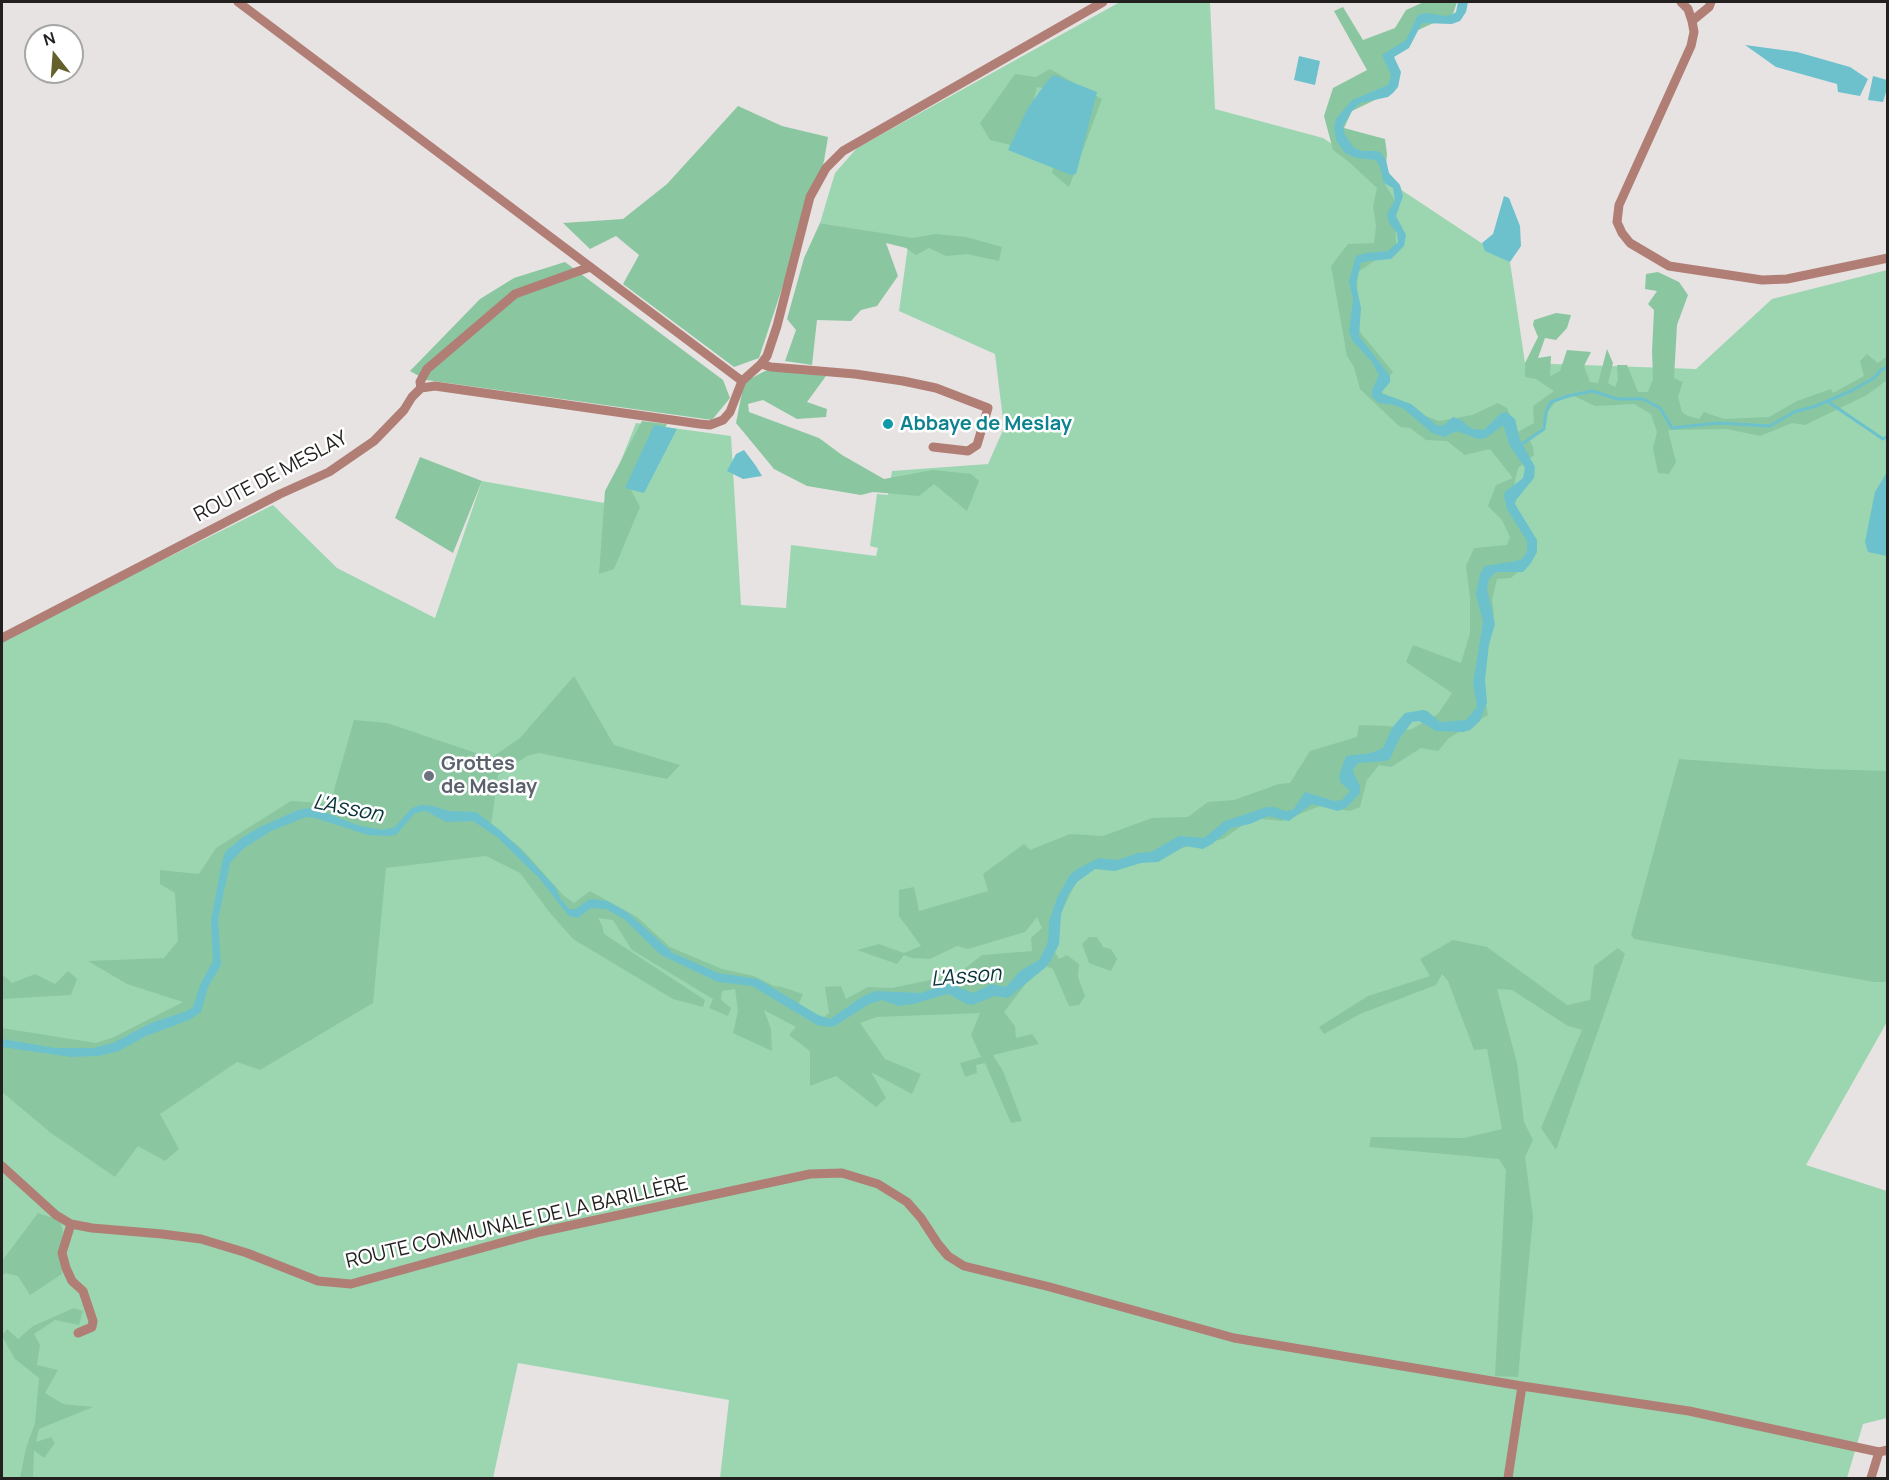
<!DOCTYPE html>
<html>
<head>
<meta charset="utf-8">
<style>
  body { margin:0 }
  #map { position:relative; width:1889px; height:1480px; overflow:hidden; background:#e7e3e2; font-family:Manrope,sans-serif }
  canvas { display:block }
  .frame { position:absolute; inset:0; border:3px solid #222120; pointer-events:none }
  .north { position:absolute; left:24px; top:24px; width:60px; height:60px; box-sizing:border-box; background:#fff; border:2px solid #a7a6a6; border-radius:50%; rotate:343deg; font-size:16px; font-weight:700; line-height:24px; text-align:center; color:#222120 }
  .north::after { content:''; display:block; margin:auto; width:21px; height:27px; background:#65612d; clip-path:polygon(50% 0,100% 100%,50% 72%,0 100%) }
</style>
</head>
<body>
<div id="map">
<canvas width="1889" height="1480"></canvas>
<div class="frame"></div>
<div class="north">N</div>
</div>
<script>
const g = document.querySelector('canvas').getContext('2d');
g.lineJoin = 'round';
function paint(path, color) { g.fillStyle = color; g.fill(path, 'evenodd'); }
const toPath = rows => new Path2D(rows.map(r => 'M' + r).join(''));
function stroke(path, color, width, dash) { g.strokeStyle = color; g.lineWidth = width; g.lineCap = dash ? 'butt' : 'round'; g.setLineDash(dash || []); g.stroke(path); }
function write(font, color, halo, rows, align = 'center') {
  g.font = font + ' Manrope,sans-serif'; g.lineWidth = 5; g.setLineDash([]); g.textBaseline = 'middle'; g.strokeStyle = halo; g.fillStyle = color; for (const [text, x, y, turn = 0] of rows) {
    g.save(); g.translate(x, y); g.rotate((+turn || 0) * Math.PI / 180); g.textAlign = isNaN(turn) ? turn : align; if (halo) g.strokeText(text, 0, 0); g.fillText(text, 0, 0); g.restore();
  }
}
paint(toPath([
  [1120,2,1210,2,1215,109,1323,138,1510,262,1525,363,1696,369,1772,299,1887,270,1887,1022,1806,1165,1887,1191,1887,1418,1863,1424,1847,1478,720,1478,729,1400,518,1363,493,1478,2,1478,2,640,273,505,337,568,435,618,482,481,604,503,636,423,731,436,741,605,786,608,791,545,876,556,878,548,870,546,877,494,888,495,892,471,988,464,1004,428,995,354,899,311,909,238,820,223,835,173,857,148]
]), '#9bd6b1');
paint(toPath([
  [1424,2,1457,2,1453,14,1414,32,1393,54,1396,79,1377,99,1352,111,1344,128,1385,139,1387,154,1384,183,1395,200,1396,246,1358,272,1355,326,1393,372,1378,389,1400,407,1439,421,1472,415,1498,403,1507,408,1518,432,1534,423,1533,406,1554,391,1536,379,1525,377,1525,363,1538,337,1533,325,1534,320,1556,313,1571,315,1567,328,1556,340,1545,338,1538,358,1551,356,1550,376,1560,371,1567,350,1591,352,1584,366,1590,382,1598,383,1607,349,1613,363,1608,383,1615,387,1618,380,1617,365,1627,365,1638,392,1648,392,1653,379,1652,351,1654,310,1648,304,1657,291,1645,289,1646,274,1658,272,1679,282,1688,295,1677,325,1674,378,1683,382,1678,397,1682,412,1688,416,1699,419,1704,412,1724,419,1769,417,1797,401,1831,389,1833,393,1864,376,1860,361,1867,354,1878,363,1887,356,1887,380,1867,395,1805,425,1792,423,1760,436,1727,429,1668,430,1676,462,1669,474,1658,473,1653,448,1657,432,1651,414,1634,404,1595,406,1574,396,1556,401,1548,411,1546,424,1530,441,1533,447,1534,455,1518,468,1511,498,1529,538,1526,565,1511,578,1497,579,1492,600,1494,613,1482,683,1488,715,1449,738,1438,751,1421,748,1391,767,1379,765,1367,780,1360,807,1350,811,1320,806,1282,821,1253,818,1223,839,1082,870,1061,913,1053,949,1059,959,1067,955,1079,964,1078,977,1085,996,1079,1005,1069,1006,1053,969,1041,964,1004,1012,1015,1026,1016,1038,1032,1034,1039,1044,993,1055,1003,1071,1022,1121,1011,1123,985,1063,976,1065,977,1073,965,1077,960,1063,981,1057,971,1035,980,1013,877,1017,860,1023,885,1059,921,1074,912,1094,871,1072,886,1098,876,1107,836,1076,810,1086,810,1051,789,1035,796,1027,764,1010,771,1029,772,1051,733,1033,738,1011,735,989,722,991,721,1000,731,1008,728,1016,709,1008,713,999,632,950,613,920,598,918,602,925,604,934,705,1000,703,1007,673,999,573,939,551,914,520,873,486,856,386,868,373,1003,260,1070,237,1062,160,1114,179,1149,165,1161,138,1146,115,1177,51,1133,2,1092,2,1028,96,1043,114,1037,183,1002,127,984,88,961,164,958,178,941,175,893,160,884,160,870,199,874,216,848,291,801,332,804,334,790,354,720,387,723,491,758,520,738,574,676,614,745,680,765,667,779,539,753,527,756,498,775,491,825,521,848,564,896,574,903,590,891,637,917,670,947,722,969,754,976,774,986,782,987,803,994,798,1005,822,1019,829,1013,825,987,841,986,846,999,868,987,892,988,958,974,982,955,1032,951,1031,938,1042,928,1037,917,1025,932,968,949,957,946,930,959,912,958,904,955,897,964,857,950,879,944,904,953,921,946,899,916,899,890,914,887,919,911,988,891,983,874,1024,844,1030,850,1070,834,1103,836,1152,818,1188,817,1208,802,1234,800,1279,784,1290,783,1310,751,1357,737,1359,725,1388,726,1410,730,1438,714,1452,693,1406,662,1413,645,1461,663,1470,633,1470,598,1466,566,1474,548,1507,545,1510,537,1502,520,1488,506,1496,485,1513,478,1490,449,1465,455,1447,441,1426,440,1410,428,1400,427,1360,389,1354,367,1347,356,1331,266,1348,244,1374,243,1376,226,1373,206,1377,188,1349,162,1333,150,1324,116,1333,88,1367,70,1334,11,1343,7,1363,40,1395,28,1406,10],
  [1050,69,1102,99,1069,187,1052,173,1066,92,1037,87,1030,115,1011,145,990,140,980,123,1015,74,1036,77],
  [738,106,782,126,828,137,824,161,759,358,734,367,623,284,639,255,616,236,590,249,563,223,623,219,667,184],
  [820,223,913,238,935,234,966,237,1002,247,999,261,967,254,946,256,929,248,916,255,906,248,886,243,898,276,877,306,861,310,851,321,817,320,812,365,785,361,796,330,787,319,804,258],
  [565,262,723,380,730,398,712,420,426,380,410,371,480,299,514,278],
  [769,369,826,376,807,402,827,409,826,417,797,419,763,400,748,404,749,412,819,438,842,455,884,479,933,470,971,474,979,481,967,511,934,484,919,496,873,492,861,495,807,486,774,469,736,423,744,382],
  [642,421,667,424,631,490,640,507,614,569,599,574,605,491],
  [420,457,482,481,453,553,395,518],
  [1679,759,1816,769,1887,771,1887,982,1874,982,1634,939,1631,935],
  [1089,937,1097,937,1103,947,1111,949,1117,959,1111,971,1089,963,1082,944],
  [1453,940,1487,947,1567,1005,1590,1000,1594,966,1618,948,1625,954,1556,1150,1541,1128,1582,1030,1568,1026,1512,990,1497,989,1517,1063,1524,1122,1533,1140,1525,1157,1533,1217,1518,1377,1495,1376,1506,1170,1499,1159,1369,1147,1371,1137,1464,1138,1502,1129,1487,1049,1474,1050,1448,981,1442,974,1436,985,1360,1014,1324,1034,1319,1027,1368,996,1430,976,1420,959],
  [68,971,77,979,71,995,2,999,2,974,12,983,35,974,55,984],
  [38,1213,60,1220,63,1232,60,1252,62,1274,30,1295,18,1276,5,1273,2,1276,2,1261],
  [74,1308,83,1311,79,1325,55,1320,34,1334,40,1345,37,1365,58,1370,45,1393,63,1404,93,1407,39,1429,36,1442,51,1437,55,1443,44,1458,34,1450,33,1478,20,1478,26,1448,35,1423,39,1378,15,1359,2,1336,7,1329,18,1339,33,1326]
]), '#8ac7a1');
paint(toPath([
  [1458,2,1468,2,1466,12,1460,21,1452,24,1422,23,1409,48,1394,57,1401,72,1398,87,1393,93,1388,97,1360,103,1352,111,1343,126,1345,135,1354,148,1363,151,1377,151,1381,153,1386,160,1389,173,1400,185,1403,196,1396,216,1406,235,1404,246,1391,259,1368,261,1361,263,1356,284,1361,308,1359,336,1390,376,1390,382,1381,393,1411,404,1438,426,1444,425,1453,417,1461,420,1472,429,1484,430,1500,414,1506,412,1515,419,1520,440,1535,467,1534,478,1516,500,1515,504,1537,540,1537,552,1531,563,1523,572,1496,572,1489,579,1487,589,1495,624,1489,644,1485,680,1487,703,1480,721,1470,730,1463,732,1436,731,1419,721,1412,722,1399,739,1390,759,1386,761,1358,763,1354,768,1353,771,1360,786,1360,793,1346,808,1338,811,1312,804,1289,821,1268,816,1250,824,1231,828,1212,844,1203,849,1185,846,1158,862,1141,863,1115,871,1095,869,1077,882,1068,895,1061,914,1059,944,1051,960,1046,967,1008,998,995,996,972,1005,967,1004,948,994,913,1004,899,1006,882,1000,869,1004,835,1026,829,1027,817,1025,752,986,718,982,661,955,624,919,606,909,591,908,578,918,569,916,539,878,497,837,473,821,446,822,426,811,415,813,397,834,390,836,368,835,315,818,306,817,271,831,243,849,230,863,218,920,221,965,208,987,201,1012,189,1020,146,1036,119,1051,98,1056,71,1057,2,1047,2,1039,55,1048,93,1048,113,1043,151,1023,187,1011,193,1007,200,985,213,961,211,920,223,858,226,851,243,837,260,827,298,810,309,808,322,811,357,825,383,830,395,827,412,808,421,805,433,806,449,811,476,812,501,831,520,849,556,888,560,898,569,909,576,909,588,900,593,899,607,901,627,912,673,953,718,973,758,979,818,1015,830,1019,862,997,875,991,921,993,949,983,973,993,991,984,1006,987,1020,971,1039,960,1042,955,1048,941,1049,922,1057,898,1070,875,1077,869,1099,858,1117,860,1138,853,1151,852,1179,836,1204,838,1225,821,1267,807,1274,807,1285,811,1293,810,1305,792,1334,801,1342,800,1350,791,1340,782,1339,776,1346,756,1371,753,1383,748,1392,728,1405,713,1423,710,1427,711,1440,722,1466,720,1477,707,1473,683,1483,622,1476,594,1480,574,1485,566,1516,561,1522,559,1527,552,1527,541,1507,509,1504,496,1505,492,1523,478,1525,468,1510,446,1503,425,1486,438,1478,439,1457,431,1444,437,1432,433,1404,409,1394,405,1379,403,1372,397,1372,390,1379,375,1372,362,1352,340,1349,331,1353,299,1349,281,1356,256,1366,253,1388,251,1398,242,1397,233,1389,223,1387,214,1395,200,1393,188,1384,183,1380,167,1376,160,1356,158,1345,153,1336,140,1334,127,1336,119,1352,100,1388,85,1391,75,1382,55,1406,40,1418,15,1426,13,1445,16,1453,14,1456,12],
  [1745,45,1797,52,1850,67,1868,79,1860,96,1838,92,1837,84,1776,67],
  [1299,56,1320,61,1315,85,1294,80],
  [1054,75,1097,92,1076,174,1071,175,1008,150,1028,108,1048,80],
  [1873,76,1887,80,1887,89,1883,102,1868,100],
  [1504,196,1509,198,1520,226,1521,246,1510,262,1485,251,1482,243,1493,234],
  [654,425,677,429,644,493,625,488],
  [744,450,756,466,762,476,743,479,727,471,736,454],
  [1887,472,1887,556,1868,552,1865,542,1875,492]
]), '#6cc1cd');
stroke(toPath([
  [1827,401,1883,439,1888,436],
  [1519,446,1544,429,1546,412,1551,402,1568,396,1592,391,1618,399,1643,399,1660,408,1672,428,1718,423,1770,426,1794,412,1816,406,1851,391,1874,378,1881,370,1888,367]
]), '#6cc1cd', 3);
stroke(toPath([
  [238,2,742,381],
  [1681,2,1688,9,1692,21,1694,32,1691,46,1619,205,1617,222,1622,233,1630,243,1669,266,1762,280,1787,279,1888,258],
  [1692,21,1709,7,1711,2],
  [761,364,771,367,855,374,903,381,936,388,988,408,977,445,968,451,933,447],
  [421,388,420,382,427,369,515,294,590,267],
  [2,638,280,494,329,472,374,441,404,410,412,397,421,388,435,386,700,424,710,425,723,420,730,412,742,381,761,364,767,356,777,326,810,197,826,168,843,151,1103,2],
  [2,1166,56,1215,71,1224,92,1228,162,1234,201,1239,247,1253,318,1281,351,1284,540,1232,810,1174,842,1173,878,1184,907,1202,921,1218,938,1244,948,1256,964,1266,1050,1287,1234,1338,1522,1386,1689,1411,1879,1452,1888,1450],
  [71,1224,62,1253,66,1268,72,1281,83,1291,93,1321,92,1327,78,1333],
  [1508,1478,1522,1386],
  [1871,1478,1879,1452]
]), '#b17e76', 9);
for (const [x, y, r, color] of [
  [888,424,6,"#0f9aa8"],
  [429,776,6,"#6b7280"]
]) { const dot = new Path2D(); dot.arc(x, y, r, 0, 2 * Math.PI); g.fillStyle = color; g.fill(dot); stroke(dot, '#fff', 2); }
write('bold 20px', '#0d838f', '#fff', [
  ["Abbaye de Meslay",900,424]
], 'left');
write('20px', '#222120', '#fff', [
  ["ROUTE DE MESLAY",271,477,-28],
  ["ROUTE COMMUNALE DE LA BARILLÈRE",517,1223,-13]
]);
write('bold 20px', '#5b616d', '#fff', [
  ["Grottes",441,764],
  ["de Meslay",441,787]
], 'left');
write('italic 21px', '#083338', '#fff', [
  ["L'Asson",348,809,11],
  ["L'Asson",966,977,-5]
]);
</script>
</body>
</html>
